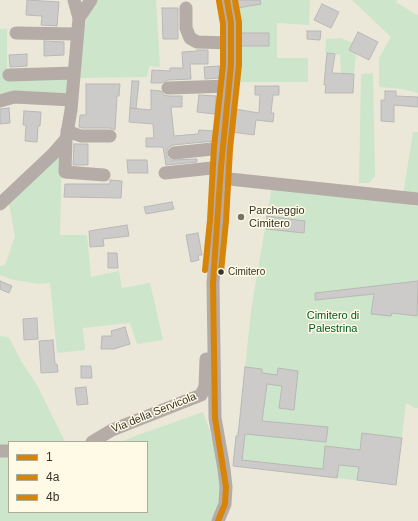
<!DOCTYPE html>
<html>
<head>
<meta charset="utf-8">
<style>
  body { margin:0 }
  #map { position:relative; width:418px; height:521px; overflow:hidden; background:#ebe8da; font-family:Helvetica,sans-serif }
  canvas { display:block }
  .legend { position:absolute; left:8px; top:441px; width:140px; height:72px; box-sizing:border-box; background:#fefae5; border:1px solid #aeab9a; margin:0; padding:5px 7px; list-style:none; font-size:12px; color:#36342a }
  .legend li { display:flex; align-items:center; gap:8px; height:20px }
  .legend b { width:20px; border:1px solid #aeab9a }
</style>
</head>
<body>
<div id="map">
<canvas width="418" height="521"></canvas>
<ul class="legend">
<li><b style="height:5px;background:#d78508"></b>1</li>
<li><b style="height:5px;background:#d78508"></b>4a</li>
<li><b style="height:5px;background:#d78508"></b>4b</li>
</ul>
</div>
<script>
const g = document.querySelector('canvas').getContext('2d');
g.lineJoin = 'round';
function paint(path, color) { g.fillStyle = color; g.fill(path, 'evenodd'); }
const toPath = rows => new Path2D(rows.map(r => 'M' + r).join(''));
function stroke(path, color, width, dash) { g.strokeStyle = color; g.lineWidth = width; g.lineCap = dash ? 'butt' : 'round'; g.setLineDash(dash || []); g.stroke(path); }
function write(font, color, halo, rows, align = 'center') {
  g.font = font + ' Helvetica,sans-serif'; g.lineWidth = 3; g.setLineDash([]); g.textBaseline = 'middle'; g.strokeStyle = halo; g.fillStyle = color; for (const [text, x, y, turn = 0] of rows) {
    g.save(); g.translate(x, y); g.rotate((+turn || 0) * Math.PI / 180); g.textAlign = isNaN(turn) ? turn : align; if (halo) g.strokeText(text, 0, 0); g.fillText(text, 0, 0); g.restore();
  }
}
paint(toPath([
  [97,0,156,0,160,67,149,66,147,77,78,78,80,42,88,15],
  [231,0,310,0,309,25,277,23,277,58,308,58,308,82,233,82],
  [352,0,397,0,396,2,417,15,418,14,418,93,402,89,379,87,379,58,391,37],
  [0,29,7,29,7,76,70,75,70,96,0,96],
  [341,38,353,43,349,50,356,54,354,74,341,73,340,55,325,52,326,39],
  [373,73,375,176,369,183,359,183,361,74],
  [413,132,418,132,418,197,403,195],
  [62,148,60,235,87,235,91,277,119,271,122,288,150,283,163,340,137,344,130,323,83,328,85,350,57,353,50,283,38,284,10,279,0,275,0,266,5,265,15,236,8,198],
  [272,186,316,193,418,206,418,408,415,408,406,403,396,485,233,466,236,436,239,425,251,311],
  [0,336,9,337,21,361,37,385,65,442,9,442,9,512,147,512,147,442,121,442,138,435,203,412,215,446,222,493,213,521,0,521]
]), '#cde5cb');
const building = toPath([
  [27,0,59,2,57,26,41,25,42,16,26,15,27,0],
  [235,0,260,0,261,4,237,8,235,0],
  [322,4,339,12,331,28,314,20,322,4],
  [162,8,178,8,178,39,163,39,162,8],
  [307,31,321,31,320,40,307,39,307,31],
  [358,32,378,42,369,60,349,50,358,32],
  [239,33,269,33,269,46,239,46,239,33],
  [44,41,64,42,64,55,44,56,44,41],
  [197,50,208,50,208,64,190,64,191,79,168,80,162,83,151,83,152,70,170,71,170,68,183,68,182,52,197,51,197,50],
  [327,53,335,54,332,73,354,74,353,93,325,93,326,85,324,85,327,53],
  [27,54,27,66,10,67,9,55,27,54],
  [219,66,220,78,205,79,204,67,219,66],
  [132,81,139,81,136,109,130,108,132,81],
  [86,84,120,84,119,96,117,96,115,130,110,128,82,128,79,127,80,115,86,115,86,84],
  [255,86,279,86,279,95,273,95,271,113,274,113,273,122,256,120,254,135,232,132,235,109,259,113,260,95,255,95,255,86],
  [151,90,161,91,164,95,168,96,182,96,182,107,171,107,174,136,198,134,199,130,215,131,214,141,173,145,169,147,167,150,167,157,171,160,197,159,197,162,166,165,163,147,146,147,146,138,154,138,153,124,129,122,130,108,151,110,151,90],
  [385,91,396,91,396,96,418,97,418,107,394,105,394,122,381,121,381,100,385,100,385,91],
  [199,95,216,96,215,114,197,112,199,95],
  [9,108,10,123,0,124,0,109,9,108],
  [24,111,41,112,40,126,38,126,37,142,25,141,26,125,23,125,24,111],
  [74,144,88,144,88,165,73,165,74,144],
  [127,160,147,160,148,173,128,173,127,160],
  [110,180,122,181,121,198,64,197,65,184,110,184,110,180],
  [172,202,174,209,146,214,144,207,172,202],
  [267,216,305,221,304,233,266,229,267,216],
  [127,225,129,236,103,239,104,246,90,247,89,231,127,225],
  [198,233,202,255,198,255,199,260,191,262,186,235,198,233],
  [108,253,117,253,118,268,108,268,108,253],
  [0,281,12,286,9,293,0,289,0,281],
  [418,281,417,316,392,313,391,316,371,314,374,294,315,300,315,293,418,281],
  [37,318,38,339,24,340,23,319,37,318],
  [125,327,130,344,114,349,101,349,102,336,112,336,111,331,125,327],
  [53,340,55,364,57,364,58,372,41,373,39,341,53,340],
  [81,366,91,366,92,378,81,378,81,366],
  [245,367,262,369,262,373,277,375,278,368,298,371,294,410,279,408,282,386,267,384,262,421,328,427,326,442,245,434,242,460,323,469,325,446,360,450,362,433,402,438,396,485,357,480,359,467,339,465,337,478,233,466,236,436,238,436,245,367],
  [86,387,88,404,77,405,75,388,86,387]
]);
paint(building, '#cccbc9');
stroke(building, '#b9b8b6', 1);
stroke(toPath([
  [74,0,79,18],
  [186,8,186,28,190,38,197,42,231,43],
  [16,33,77,34],
  [9,75,74,73],
  [168,88,229,86],
  [0,101,14,97,72,100],
  [67,131,81,136,110,136],
  [66,139,65,172,104,175],
  [174,153,222,148],
  [165,173,221,167],
  [220,178,418,199],
  [0,204,53,154,66,139,71,110,79,18,91,0],
  [92,442,112,430,201,395,205,387,206,359],
  [0,451,9,451],
  [218,521,225,504,226,487,224,469,215,418,213,283,218,221,221,167,231,65,231,23,227,0]
]), '#b5aca7', 13);
stroke(toPath([
  [218,521,225,504,226,487,215,418,213,283,221,167,231,65,231,23,227,0]
]), '#d78508', 6);
stroke(toPath([
  [221,272,226,221,230,149,239,65,239,22,235,0]
]), '#d78508', 6);
stroke(toPath([
  [205,270,210,220,214,147,223,65,223,24,219,1]
]), '#d78508', 6);
for (const [x, y, r, color] of [
  [241,217,4,"#757368"],
  [221,272,3.5,"#36342a"]
]) { const dot = new Path2D(); dot.arc(x, y, r, 0, 2 * Math.PI); g.fillStyle = color; g.fill(dot); stroke(dot, '#fefae5', 1.5); }
write('10px', '#36342a', '#fefae5', [
  ["Cimitero",228,272]
], 'left');
write('11px', '#36342a', '#fefae5', [
  ["Parcheggio",249,211],
  ["Cimitero",249,224]
], 'left');
write('11px', '#045828', '#fefae5', [
  ["Cimitero di",333,316],
  ["Palestrina",333,329]
]);
write('11px', '#36342a', '#fefae5', [
  ["Via della Servicola",154,413,-22]
]);
</script>
</body>
</html>
